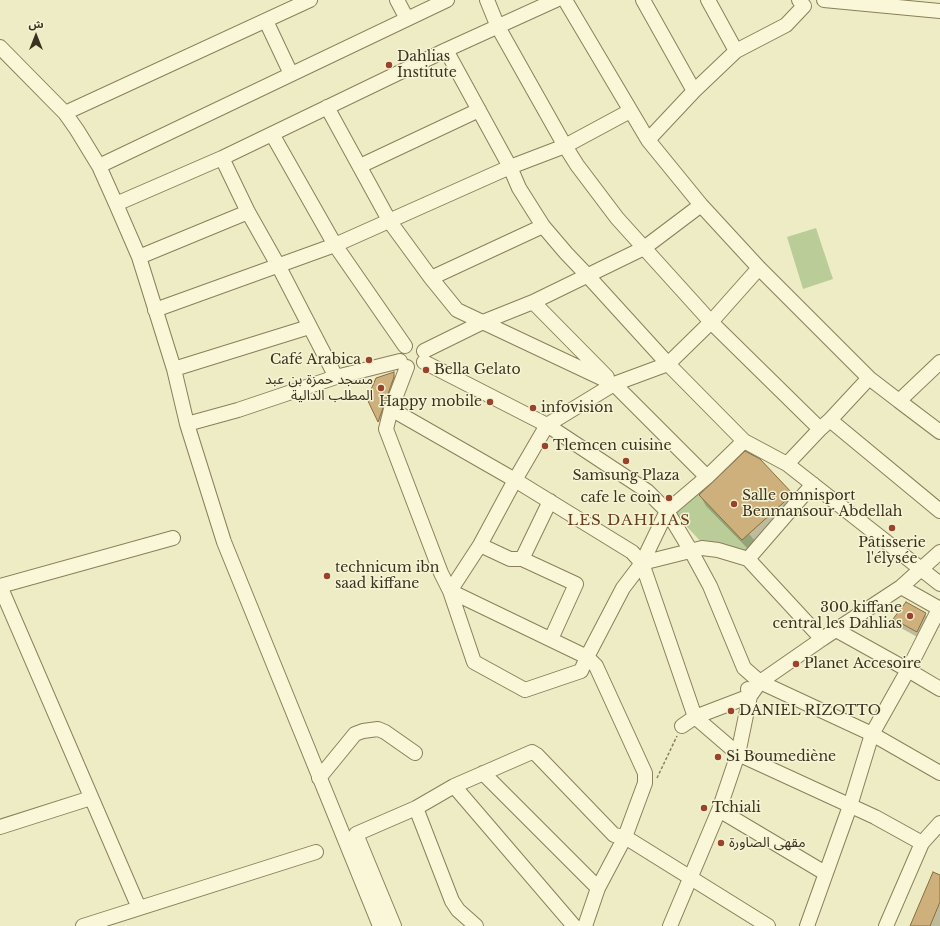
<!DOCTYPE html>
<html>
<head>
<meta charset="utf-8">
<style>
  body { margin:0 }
  #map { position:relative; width:940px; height:926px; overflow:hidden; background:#eeecc5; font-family:"Libre Baskerville","Noto Sans Arabic",serif }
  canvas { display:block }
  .north { position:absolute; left:16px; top:16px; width:40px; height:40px; -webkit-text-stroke:3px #f6f4d5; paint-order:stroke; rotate:0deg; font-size:11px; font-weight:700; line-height:16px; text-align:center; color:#3a321f }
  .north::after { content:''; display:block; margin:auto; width:14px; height:18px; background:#3a321f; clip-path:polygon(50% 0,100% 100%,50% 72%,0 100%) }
</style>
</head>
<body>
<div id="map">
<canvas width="940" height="926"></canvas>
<div class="north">ش</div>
</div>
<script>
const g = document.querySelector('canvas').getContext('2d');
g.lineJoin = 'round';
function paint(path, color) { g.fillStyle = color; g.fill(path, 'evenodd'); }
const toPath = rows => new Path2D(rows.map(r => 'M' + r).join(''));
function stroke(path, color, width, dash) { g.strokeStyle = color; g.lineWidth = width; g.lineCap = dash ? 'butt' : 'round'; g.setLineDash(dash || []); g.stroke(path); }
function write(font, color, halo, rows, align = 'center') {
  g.font = font + ' "Libre Baskerville","Noto Sans Arabic",serif'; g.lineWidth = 3; g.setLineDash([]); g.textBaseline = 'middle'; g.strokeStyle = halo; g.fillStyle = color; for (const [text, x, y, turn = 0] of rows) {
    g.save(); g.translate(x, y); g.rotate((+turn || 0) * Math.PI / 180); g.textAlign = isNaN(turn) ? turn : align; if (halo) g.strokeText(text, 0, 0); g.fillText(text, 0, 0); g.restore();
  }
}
paint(toPath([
  [816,228,833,279,803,289,787,237],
  [747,446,793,494,749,534,758,544,749,553,705,546,675,514]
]), '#bacd98');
paint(toPath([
  [393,373,398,381,383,428,368,399],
  [792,494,798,505,749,550,706,506,700,495],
  [925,614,930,622,921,639,899,627,895,620],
  [940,877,940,926,911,926]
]), '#0003');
const building = toPath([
  [394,372,394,377,378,422,367,399,376,378,394,372],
  [745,451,760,459,793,494,742,540,699,495,745,451],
  [906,602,926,613,917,632,893,619,906,602],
  [933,872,940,875,940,902,930,926,910,926,933,872]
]);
paint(building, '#cdb07b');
stroke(building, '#896e40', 1);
const minor = toPath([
  [397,0,407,19],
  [487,0,498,27,565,146,577,165,617,218,711,322,820,429],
  [565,0,648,140,701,205,759,268,869,378,899,401,940,362],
  [643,0,694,91],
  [708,0,736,51],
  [824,0,940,11],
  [266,21,291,74],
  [0,47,65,113,77,130,99,166,116,204,139,257,174,369,187,424,224,542,380,926],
  [446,50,510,167,519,188,543,226,566,253,587,275,668,364,744,441,787,464,940,584],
  [327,107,390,222,431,278,457,310,614,384,707,477],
  [65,113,310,0],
  [272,134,335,245,405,346],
  [648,140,694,91,736,51,786,25,804,6,799,0],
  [222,158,248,212,279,267,336,377],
  [99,166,447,0],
  [360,166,479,110],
  [116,204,222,158,446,50,556,0],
  [139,257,248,212],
  [431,278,543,226],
  [533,302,607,377],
  [155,310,335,245,510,167,565,146,630,111],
  [424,351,483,322,533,302,644,248,701,205],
  [424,362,547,425,647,491,667,511,691,551,710,586,744,668,760,682,872,734,940,773],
  [407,367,391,409,386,429,441,573,450,591,587,657,596,666,645,773,645,783,625,837,598,888,585,926],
  [174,369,309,327],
  [899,401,940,432],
  [391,409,515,480,632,552,642,563],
  [830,420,940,511],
  [187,424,238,410,336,377,400,361],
  [744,441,707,477,667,511,642,563,623,588,587,657,581,671,525,690,474,662,450,591,480,545,515,480,547,425,614,384,668,364,711,322,759,268],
  [787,464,820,429,830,420,869,378],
  [480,545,510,559,522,559,576,584,551,639],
  [522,559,550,501],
  [748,559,813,484],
  [0,586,139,908],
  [0,586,173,538],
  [901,587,940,609],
  [836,630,908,670,940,689],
  [822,639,748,559,718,550,702,548,642,563,695,717,738,754,875,817,922,843],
  [682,726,695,717,750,696,760,682,822,639,901,587,940,552],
  [483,773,598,888],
  [319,778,355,734,363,731,378,729,385,732,415,753],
  [454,786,574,926],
  [416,808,452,901,458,910,476,926],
  [719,810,825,873],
  [0,827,91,798],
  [83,926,316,852],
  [394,926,356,834,416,808,454,786,532,752,537,755,614,835,625,837,768,926],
  [670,926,719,810,738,754,750,696,748,689],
  [807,926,850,806,872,734,908,670,939,609],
  [886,926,922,843,940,823]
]);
stroke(minor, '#8a7f5b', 16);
stroke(toPath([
  [657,778,677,736]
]), '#8a7f5b', 1.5, [3, 2]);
stroke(minor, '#f9f7d8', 14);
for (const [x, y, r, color] of [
  [389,65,4,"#99442a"],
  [369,360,4,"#99442a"],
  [426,370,4,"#99442a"],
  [381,388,4,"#99442a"],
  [490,402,4,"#99442a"],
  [533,408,4,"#99442a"],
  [545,446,4,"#99442a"],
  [626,461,4,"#99442a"],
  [669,498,4,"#99442a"],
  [734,504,4,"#99442a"],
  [892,528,4,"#99442a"],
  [327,576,4,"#99442a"],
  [910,616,4,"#99442a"],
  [796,664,4,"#99442a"],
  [731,711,4,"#99442a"],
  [718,757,4,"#99442a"],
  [704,808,4,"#99442a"],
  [721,843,4,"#99442a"]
]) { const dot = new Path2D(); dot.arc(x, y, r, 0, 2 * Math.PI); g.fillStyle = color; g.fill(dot); stroke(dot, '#f6f4d5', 1.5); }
write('14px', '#3a321f', '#f6f4d5', [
  ["Dahlias",397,57],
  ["Institute",397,73],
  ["Café Arabica",361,360,"right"],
  ["Bella Gelato",434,370],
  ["مسجد حمزة بن عبد",373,380,"right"],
  ["المطلب الدالية",373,396,"right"],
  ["Happy mobile",482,402,"right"],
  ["infovision",541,408],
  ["Tlemcen cuisine",553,446],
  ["Samsung Plaza",626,476,"center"],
  ["Salle omnisport",742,496],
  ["Benmansour Abdellah",742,512],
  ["cafe le coin",661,498,"right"],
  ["Pâtisserie",892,543,"center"],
  ["l'élysée",892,559,"center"],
  ["technicum ibn",335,568],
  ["saad kiffane",335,584],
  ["300 kiffane",902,608,"right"],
  ["central les Dahlias",902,624,"right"],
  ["Planet Accesoire",804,664],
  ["DANIEL RIZOTTO",739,711],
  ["Si Boumediène",726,757],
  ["Tchiali",712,808],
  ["مقهى الصاورة",729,843]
], 'left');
g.letterSpacing = '1px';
write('15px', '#663e1e', '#f6f4d5', [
  ["LES DAHLIAS",629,521]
]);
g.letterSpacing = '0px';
</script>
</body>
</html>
